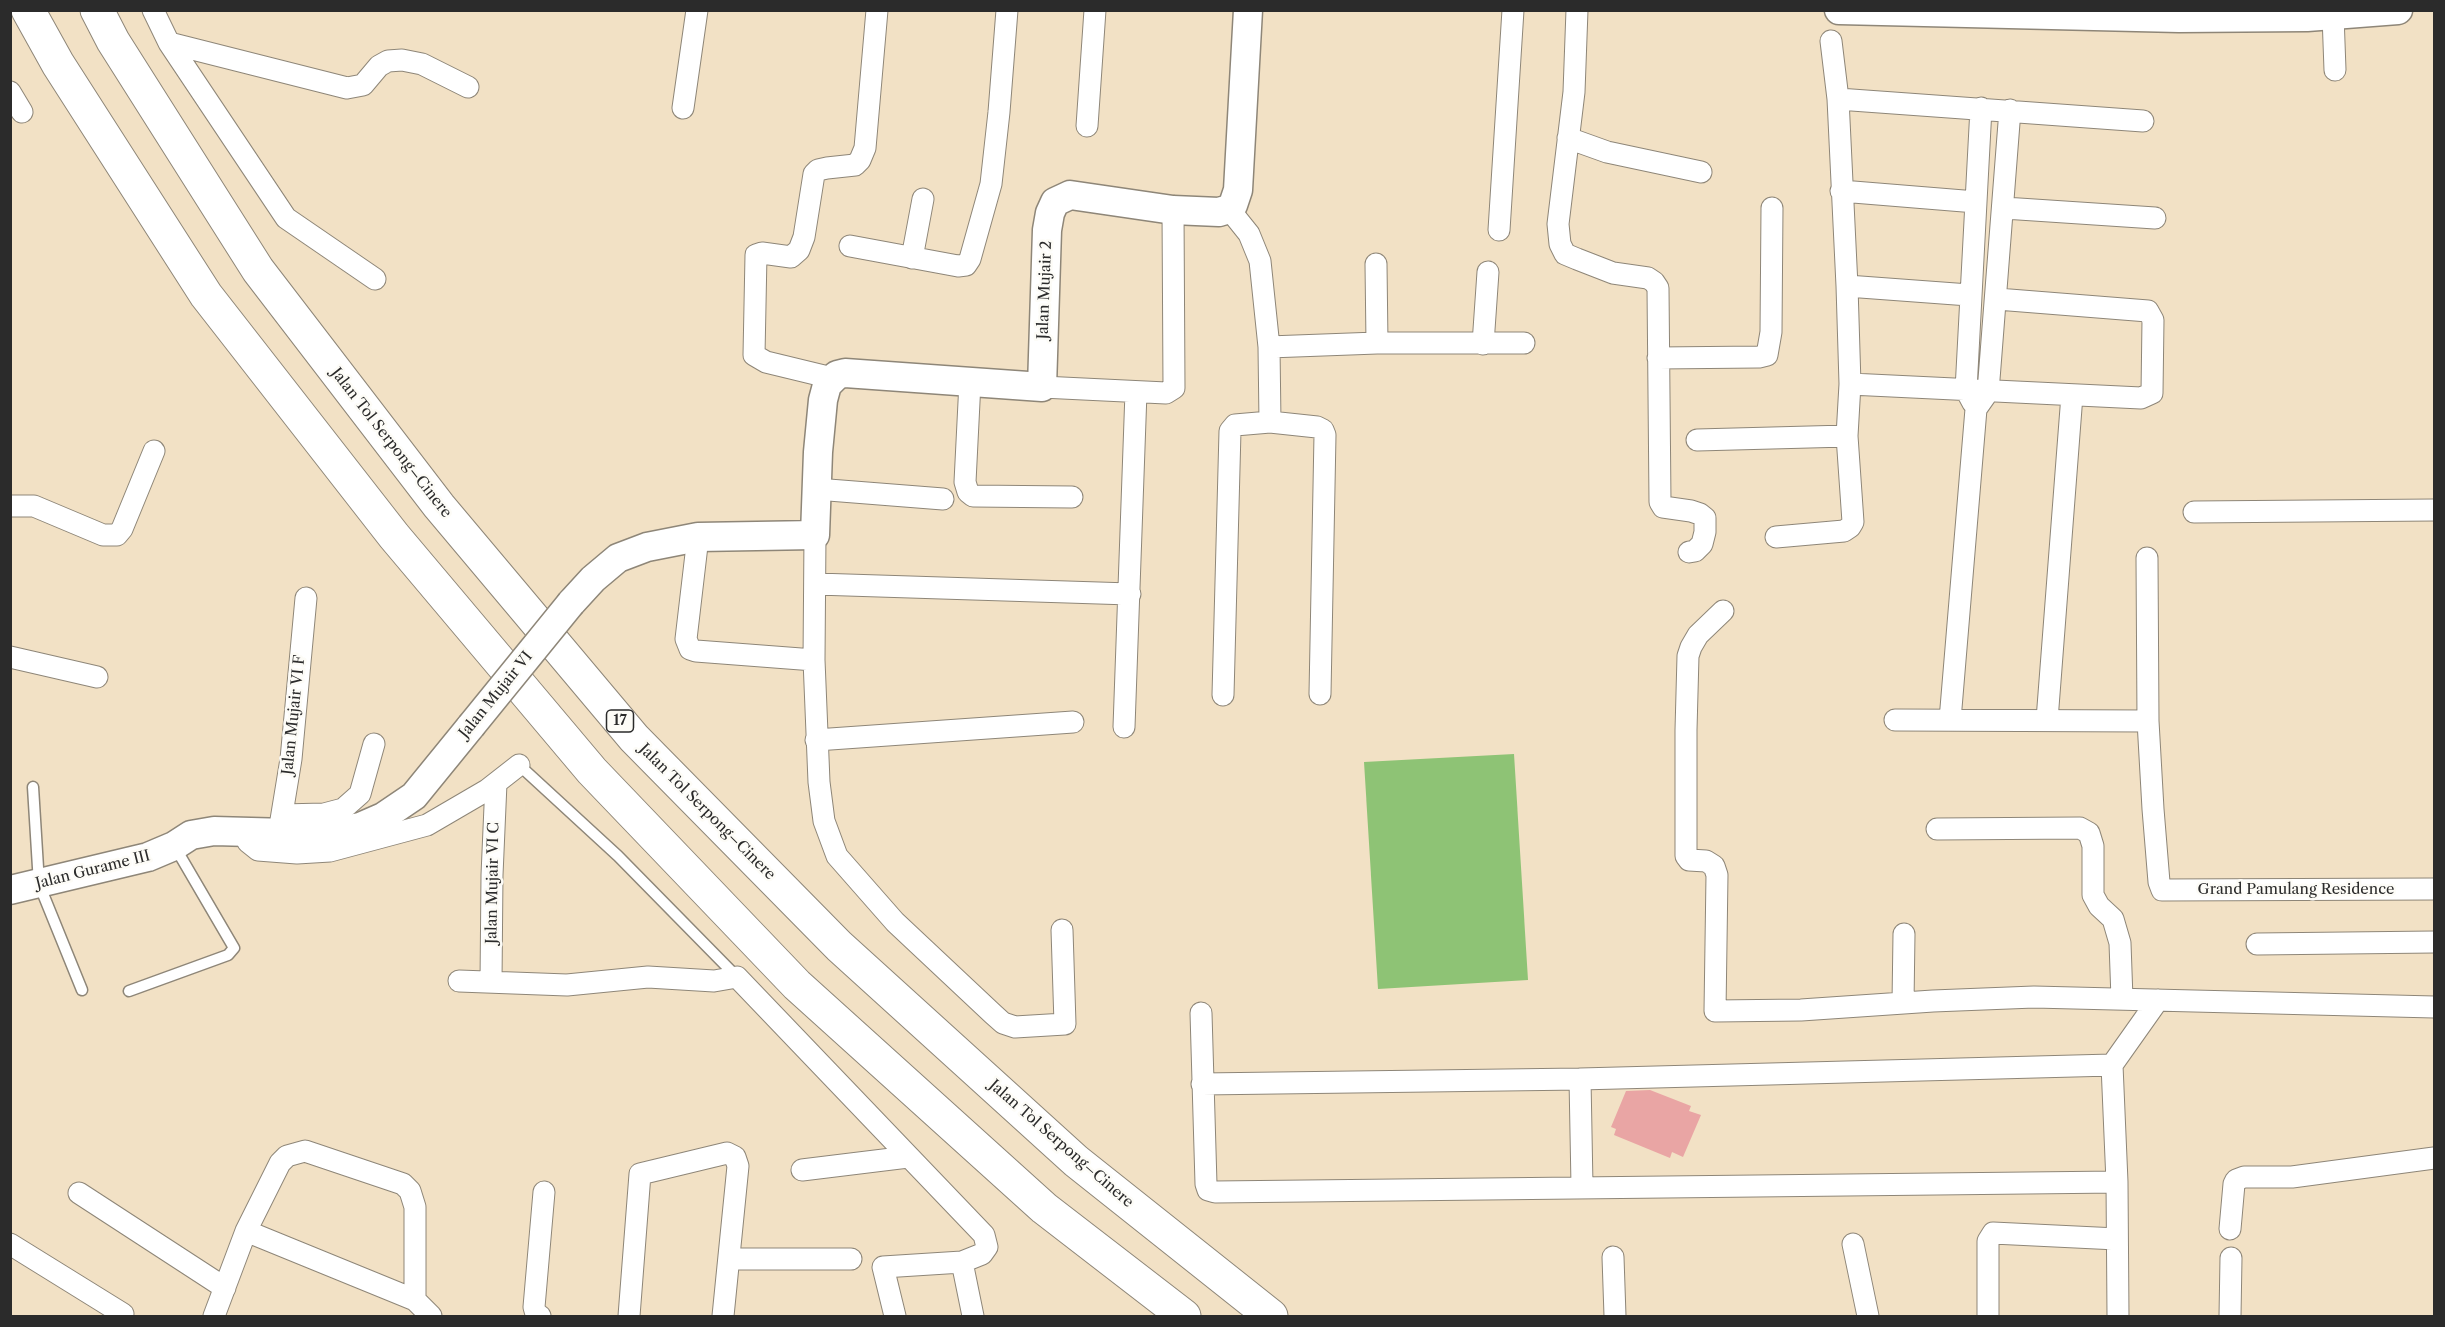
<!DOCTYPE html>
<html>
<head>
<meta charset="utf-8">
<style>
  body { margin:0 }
  #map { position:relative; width:2445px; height:1327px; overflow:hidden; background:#f2e1c5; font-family:"Libre Caslon Text",serif }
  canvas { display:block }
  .frame { position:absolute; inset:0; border:12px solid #2b2b2b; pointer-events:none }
</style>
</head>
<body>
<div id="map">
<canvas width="2445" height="1327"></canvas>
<div class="frame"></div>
</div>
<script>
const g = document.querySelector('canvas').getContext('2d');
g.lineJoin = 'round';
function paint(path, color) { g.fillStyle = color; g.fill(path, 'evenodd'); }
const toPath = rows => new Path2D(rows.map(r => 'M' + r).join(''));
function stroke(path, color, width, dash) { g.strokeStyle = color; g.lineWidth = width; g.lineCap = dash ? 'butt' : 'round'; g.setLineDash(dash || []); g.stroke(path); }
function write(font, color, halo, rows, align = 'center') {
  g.font = font + ' "Libre Caslon Text",serif'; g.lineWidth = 5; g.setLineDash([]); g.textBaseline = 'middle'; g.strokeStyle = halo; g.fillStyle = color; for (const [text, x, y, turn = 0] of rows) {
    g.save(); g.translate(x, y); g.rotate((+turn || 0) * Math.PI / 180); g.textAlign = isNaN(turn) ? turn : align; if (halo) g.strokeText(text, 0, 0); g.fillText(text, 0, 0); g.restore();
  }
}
paint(toPath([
  [1514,754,1528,980,1378,989,1364,762]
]), '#8ec375');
paint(toPath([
  [1650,1090,1691,1106,1689,1111,1701,1115,1683,1157,1672,1152,1670,1158,1614,1135,1616,1129,1611,1127,1626,1091]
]), '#e9a5a4');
const lane = toPath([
  [519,765,618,856,737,977],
  [33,787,39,884,82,990],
  [129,991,228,955,234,948,175,847]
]);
const street = toPath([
  [153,10,169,43,347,88,363,85,379,66,388,61,402,60,422,64,468,87],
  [1577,10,1574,92,1558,224,1560,244,1565,254,1577,259,1613,273,1648,278,1654,282,1658,288,1660,502,1663,507,1691,511,1700,514,1705,518,1705,532,1702,544,1695,551,1689,552],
  [2333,15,2335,70],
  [169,43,286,218,375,279],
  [10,92,22,112],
  [1838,99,2143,121],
  [683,108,697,10],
  [1087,126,1095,10],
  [1568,138,1607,152,1701,172],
  [1841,191,1976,202],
  [2004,208,2155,218],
  [1229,209,1249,234,1260,261,1269,347,1270,422],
  [1499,230,1513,10],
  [850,246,958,266,966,265,970,259,991,184,999,112,1007,10],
  [912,258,923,199],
  [1376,264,1377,343],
  [1847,286,1969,295],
  [1483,344,1488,272],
  [1269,347,1377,343,1524,343],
  [1658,358,1759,357,1767,355,1771,332,1772,208],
  [832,378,766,362,754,355,756,255,762,253,791,257,799,250,804,237,814,174,818,170,827,168,855,165,860,160,865,148,877,10],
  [970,382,965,482,968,492,973,496,1072,497],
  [1850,384,2141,398,2152,393,2153,320,2148,311,1997,299],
  [1042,387,1166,393,1174,388,1173,210],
  [1973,403,1966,390,1981,108],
  [1697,440,1847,436],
  [816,489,943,499],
  [10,506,34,506,103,535,117,535,122,529,154,451],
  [2194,512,2434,510],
  [815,535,814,660,819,782,824,821,837,856,895,922,993,1014,1003,1023,1015,1027,1065,1024,1062,930],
  [698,537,686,639,690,649,696,651,814,660],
  [1776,537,1844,531,1850,527,1853,522,1847,436,1850,384,1847,286,1838,99,1831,41],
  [2147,558,2148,721,2153,809,2159,882,2162,890,2434,889],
  [816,584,1130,594],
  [1723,611,1698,635,1691,647,1688,656,1686,730,1686,856,1689,860,1706,861,1714,866,1717,875,1715,1011,1801,1010,1933,1001,2034,997,2434,1007],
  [10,657,97,677],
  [1223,695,1230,431,1235,425,1270,422,1317,427,1323,430,1325,435,1320,694],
  [1895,720,2148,721],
  [1950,720,1976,409,1988,392,2010,110],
  [2047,720,2072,395],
  [1124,727,1136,392],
  [816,740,1073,722],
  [282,815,324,814,343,809,360,794,374,744],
  [1937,829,2080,828,2089,833,2093,846,2093,895,2099,906,2113,919,2120,943,2122,999],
  [244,832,248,842,258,850,297,853,330,851,427,825,487,790,519,765],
  [279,832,291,759,306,598],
  [2257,944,2434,942],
  [459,981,567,985,648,977,714,981,737,977,984,1235,987,1247,982,1254,962,1262,883,1267,895,1316],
  [491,982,492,875,496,783],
  [1903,1003,1904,934],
  [1201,1013,1206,1184,1208,1190,1215,1192,2117,1182],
  [2112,1065,2117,1182,2118,1316],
  [2112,1065,2158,1000],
  [1580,1079,1582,1186],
  [1202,1084,1580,1079,2112,1065],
  [802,1170,908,1157],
  [79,1193,225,1288],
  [2230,1229,2234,1184,2236,1180,2244,1177,2292,1177,2434,1158],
  [246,1231,415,1300],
  [10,1244,123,1314],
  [1853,1244,1868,1316],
  [1613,1257,1615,1316],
  [730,1259,851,1259],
  [962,1262,973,1316],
  [214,1316,246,1231,280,1163,287,1156,305,1151,403,1184,410,1191,415,1207,415,1300,431,1316],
  [540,1316,536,1314,534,1307,544,1192],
  [629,1316,640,1174,727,1153,735,1157,738,1166,723,1316],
  [1988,1316,1988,1241,1993,1233,2117,1239],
  [2230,1316,2231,1258]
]);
const secondary = toPath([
  [1839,10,2179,18,2307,17,2398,10],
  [571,603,593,579,618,558,647,547,698,537,815,535,818,452,823,400,827,385,837,375,845,373,1042,387,1047,230,1050,213,1055,202,1070,195,1173,210,1219,212,1229,209,1233,205,1238,190,1248,10],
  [10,890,148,857,174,846,191,835,214,831,325,834,360,827,383,817,414,796,471,726]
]);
const highway = toPath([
  [28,10,58,64,206,295,394,536,592,771,797,985,1044,1208,1184,1316],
  [97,10,113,41,258,270,439,506,634,738,839,946,1076,1161,1271,1316]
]);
stroke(lane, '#8e8678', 13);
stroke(street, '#8e8678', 23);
stroke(secondary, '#8e8678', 31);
stroke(highway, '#8e8678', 35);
stroke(lane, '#fff', 10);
stroke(street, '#fff', 21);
stroke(secondary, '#fff', 28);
stroke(highway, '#fff', 33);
const secondaryBridge = toPath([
  [471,726,571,603]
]);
stroke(secondaryBridge, '#8e8678', 31, []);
stroke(secondaryBridge, '#fff', 28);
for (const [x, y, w] of [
  [620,721,27]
]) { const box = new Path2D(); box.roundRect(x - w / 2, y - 11, w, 22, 4.5); g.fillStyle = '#fdfcf7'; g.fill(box); stroke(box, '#2b2b2b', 1.5); }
write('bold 14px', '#2b2b2b', null, [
  ["17",620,721]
]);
write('15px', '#2b2b2b', '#fdfcf7', [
  ["Jalan Mujair 2",1045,290,-88],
  ["Jalan Tol Serpong–Cinere",391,443,52],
  ["Jalan Mujair VI",496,695,-51],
  ["Jalan Mujair VI F",294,715,-84],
  ["Jalan Tol Serpong–Cinere",707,812,45],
  ["Jalan Gurame III",93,870,-14],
  ["Jalan Mujair VI C",493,883,-89],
  ["Grand Pamulang Residence",2296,890],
  ["Jalan Tol Serpong–Cinere",1061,1144,41]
]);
</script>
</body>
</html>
